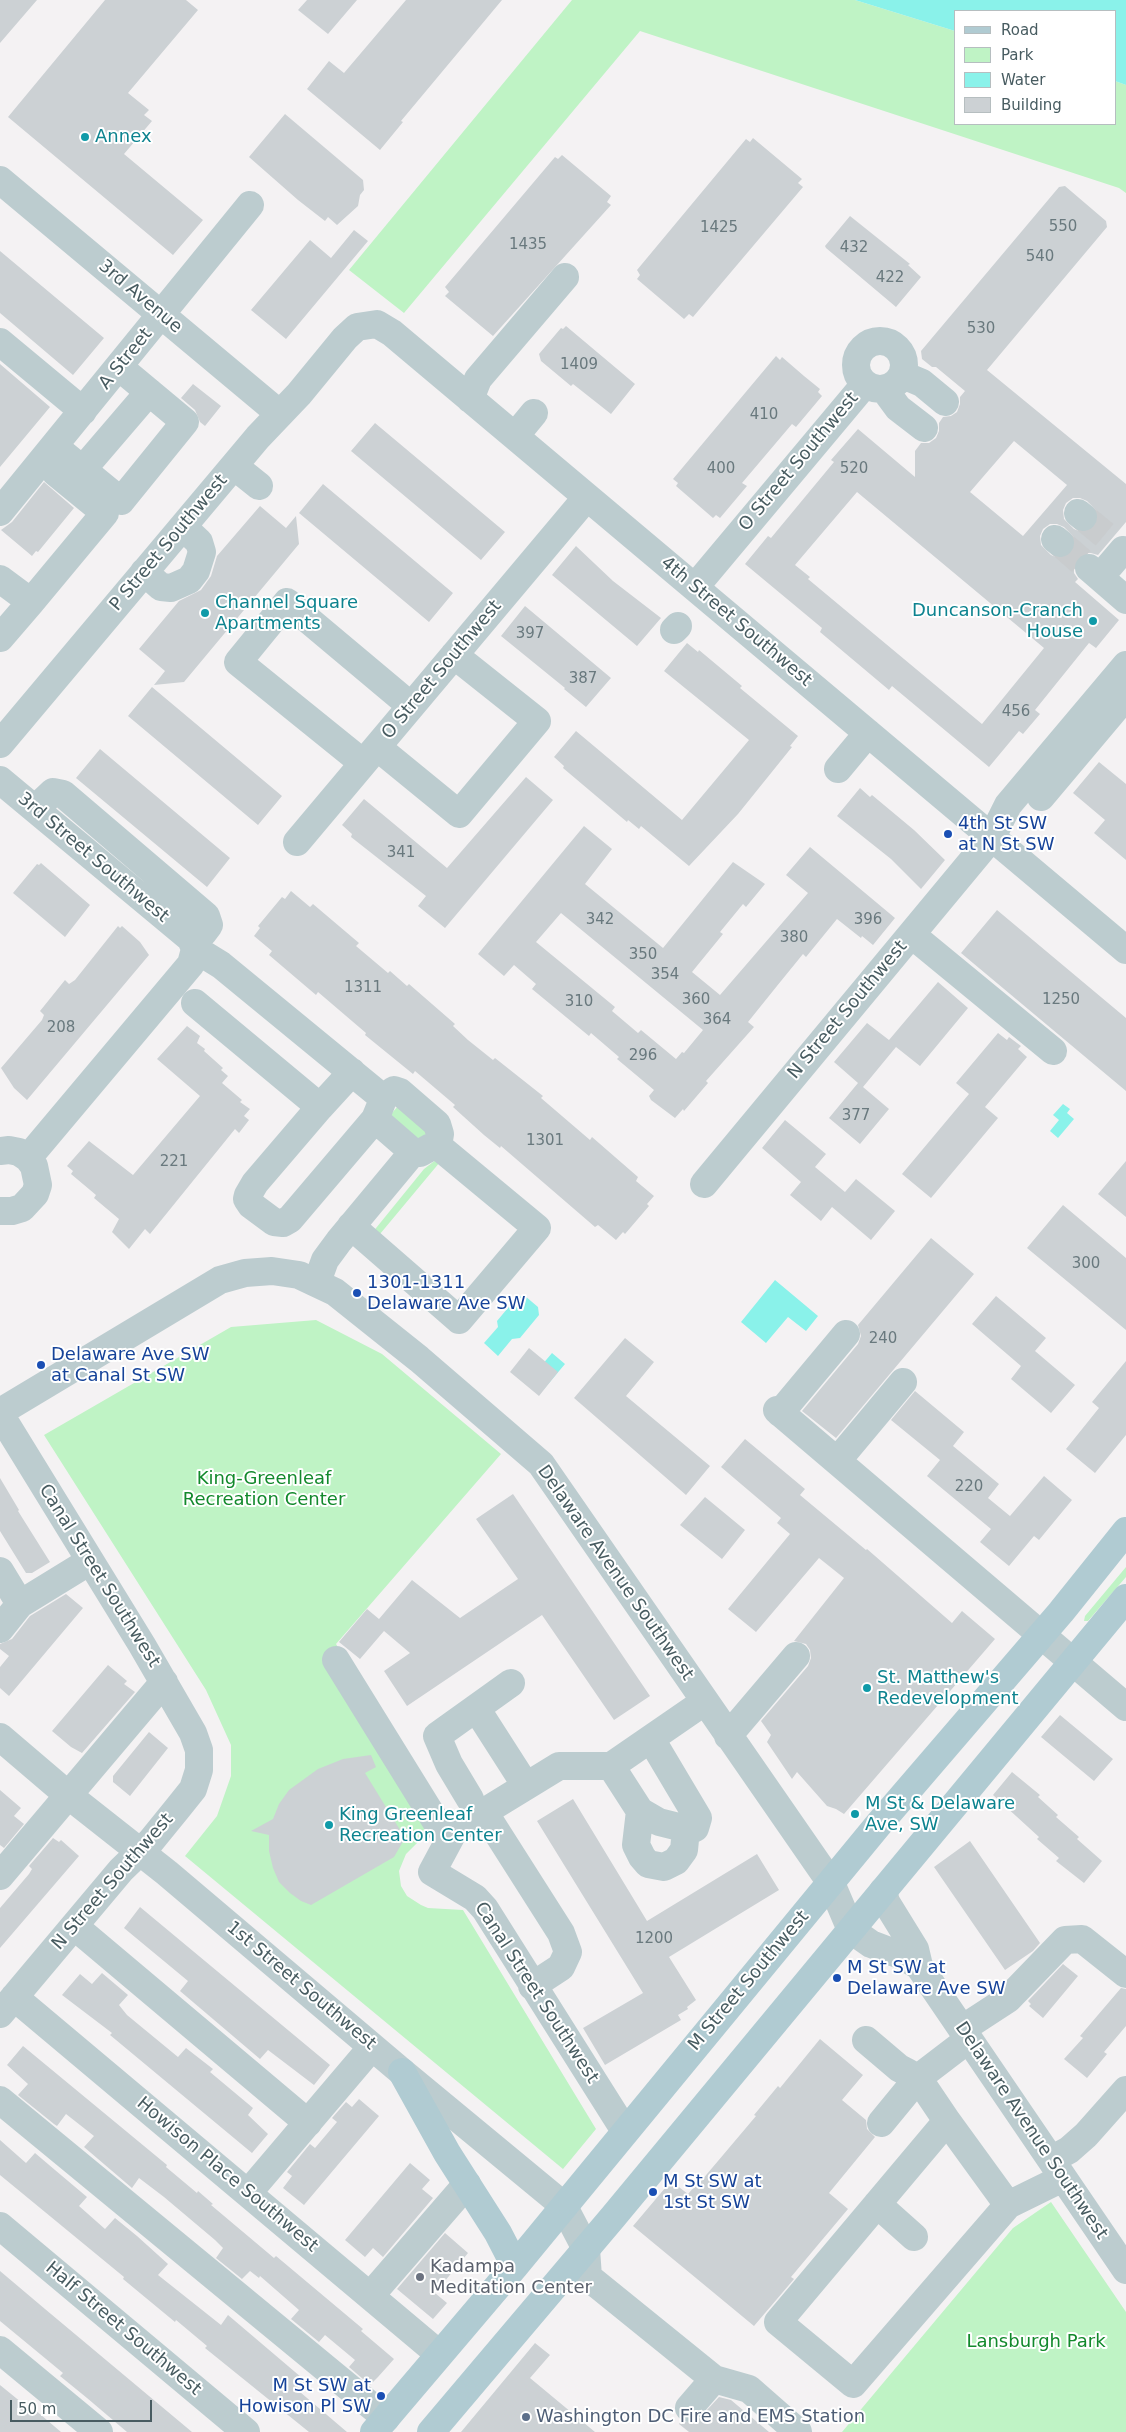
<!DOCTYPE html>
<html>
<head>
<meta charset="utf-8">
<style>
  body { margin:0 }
  #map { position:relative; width:1126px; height:2432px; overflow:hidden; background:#f4f2f3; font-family:"DejaVu Sans",sans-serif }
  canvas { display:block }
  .legend { position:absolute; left:954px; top:10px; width:162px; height:115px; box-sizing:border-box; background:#fff; border:1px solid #b6bec0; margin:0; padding:6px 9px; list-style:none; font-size:15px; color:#485c61 }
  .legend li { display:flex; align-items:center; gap:10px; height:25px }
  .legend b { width:25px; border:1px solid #b6bec0 }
  .scale { position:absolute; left:10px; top:2400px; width:142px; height:22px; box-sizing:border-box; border:2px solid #485c61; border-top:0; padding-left:6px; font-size:15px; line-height:18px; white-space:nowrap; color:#485c61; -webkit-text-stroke:4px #fff; paint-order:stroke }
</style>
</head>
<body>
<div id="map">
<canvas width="1126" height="2432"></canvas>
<ul class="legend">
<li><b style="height:6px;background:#b0cbd2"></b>Road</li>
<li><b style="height:14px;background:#bff3c5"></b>Park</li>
<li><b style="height:14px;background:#8af2ea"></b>Water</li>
<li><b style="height:14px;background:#ccd1d4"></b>Building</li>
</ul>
<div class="scale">50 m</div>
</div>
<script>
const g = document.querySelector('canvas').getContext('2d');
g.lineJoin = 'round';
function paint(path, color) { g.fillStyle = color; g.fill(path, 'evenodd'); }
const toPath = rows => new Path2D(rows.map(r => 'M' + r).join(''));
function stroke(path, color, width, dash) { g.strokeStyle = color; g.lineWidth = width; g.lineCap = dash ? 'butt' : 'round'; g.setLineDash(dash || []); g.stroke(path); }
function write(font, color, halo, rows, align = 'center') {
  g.font = font + ' "DejaVu Sans",sans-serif'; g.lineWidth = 4; g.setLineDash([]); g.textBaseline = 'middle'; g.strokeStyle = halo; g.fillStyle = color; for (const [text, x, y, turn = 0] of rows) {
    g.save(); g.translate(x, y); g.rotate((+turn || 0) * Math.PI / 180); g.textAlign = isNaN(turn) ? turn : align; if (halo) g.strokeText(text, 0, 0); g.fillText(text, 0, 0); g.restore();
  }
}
paint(toPath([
  [572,0,855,0,955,31,955,124,1115,124,1115,81,1126,85,1126,193,1119,188,640,31,404,313,349,270],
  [399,1105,429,1132,421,1141,391,1119,391,1114],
  [437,1159,440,1162,380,1234,372,1233,424,1169],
  [316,1320,382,1354,501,1454,336,1644,446,1824,420,1840,406,1854,399,1871,401,1886,407,1896,421,1905,428,1908,463,1910,596,2129,563,2169,185,1856,217,1816,231,1776,231,1745,206,1690,44,1435,231,1327],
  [1126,1567,1126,1577,1088,1621,1084,1621,1085,1616],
  [1051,2202,1126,2312,1126,2432,842,2432,1013,2228]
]), '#bff3c5');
paint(toPath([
  [855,0,1126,0,1126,85,1115,81,1115,11,955,11,955,31],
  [1063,1104,1070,1109,1067,1113,1074,1119,1058,1138,1050,1131,1059,1120,1053,1115],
  [775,1280,818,1316,806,1331,788,1317,766,1343,741,1322],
  [525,1296,538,1307,539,1315,520,1338,512,1339,498,1356,484,1343,498,1327,497,1321,517,1297],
  [552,1353,565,1364,544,1389,531,1378]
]), '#8af2ea');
paint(toPath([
  [0,0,37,0,0,43],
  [105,0,186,0,198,10,128,93,149,110,144,115,152,121,124,154,203,220,173,255,8,117],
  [307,0,357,0,328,34,298,10],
  [406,0,502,0,401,121,403,122,380,150,307,89,329,61,344,73],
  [285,114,363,180,364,190,360,195,358,206,337,225,328,217,325,221,298,200,249,157],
  [753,138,802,179,798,183,803,187,693,317,689,314,684,319,637,279,640,275,637,270,746,139,750,142],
  [562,155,611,196,607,202,611,205,493,336,445,296,449,292,445,287,555,157,558,159],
  [1065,186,1106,221,1107,227,987,370,1126,484,1126,522,1098,555,1091,553,1083,553,1077,558,1074,566,1074,573,1078,579,1075,582,1119,620,1096,648,1089,643,1035,710,1040,714,1023,734,1019,731,989,767,892,686,889,690,820,632,822,628,745,564,768,536,771,538,834,462,831,460,858,429,915,477,915,451,921,443,929,443,936,438,939,431,939,423,943,417,951,416,957,412,960,404,960,397,965,391,936,367,932,367,922,359,921,351,1059,187],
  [1014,441,1067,485,1023,536,970,492],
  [857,492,1044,648,982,724,808,579,810,577,795,565],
  [1073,498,1080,498,1087,501,1097,511,1098,520,1095,527,1089,531,1081,532,1074,529,1064,519,1063,510,1066,503],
  [1050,524,1057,524,1064,527,1074,537,1075,546,1072,553,1066,557,1058,558,1051,555,1041,545,1040,536,1043,529],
  [850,216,910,264,908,265,921,277,896,307,826,248,825,246],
  [354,230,368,241,286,339,251,310,310,240,331,258],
  [0,251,104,338,73,375,0,313],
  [566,326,635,384,611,414,573,384,571,386,541,361,539,354,561,328,563,329],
  [776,356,780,360,782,357,804,376,820,389,818,392,822,396,796,427,792,424,742,483,747,486,720,518,716,515,713,518,676,486,678,483,673,479],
  [0,364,50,407,0,467],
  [193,384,221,406,205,426,200,422,195,410,181,398],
  [375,423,505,532,481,560,351,451],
  [44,482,74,508,38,552,36,551,32,556,1,530,12,522],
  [323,484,453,593,429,622,299,513],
  [260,506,286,528,296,516,299,544,184,682,154,685,165,671,139,649,179,601,201,590,211,576,217,556],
  [576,546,613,581,661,618,637,646,552,575],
  [525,606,611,678,586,707,564,689,565,688,501,636],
  [687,643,698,652,699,650,742,686,740,688,798,736,790,746,792,747,738,814,689,866,641,826,639,829,628,820,627,822,563,768,564,766,554,757,576,731,682,820,749,740,664,671],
  [152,687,282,796,258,825,128,716],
  [100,749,230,858,207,887,76,778],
  [1099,762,1126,784,1126,860,1094,833,1105,820,1073,793],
  [526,777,553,800,445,928,418,906,426,896,351,837,352,834,342,825,364,799,447,868],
  [860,788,870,797,872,795,914,830,945,860,921,889,891,859,837,816],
  [584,826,612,849,585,884,663,948,733,862,765,884,746,907,743,904,720,932,723,934,692,972,720,995,808,893,786,875,810,847,895,918,873,945,862,936,861,938,837,919,806,957,803,954,781,981,748,1022,754,1027,706,1081,708,1083,684,1111,683,1109,675,1118,651,1100,649,1096,654,1090,617,1059,619,1057,591,1033,589,1036,532,989,536,984,514,965,504,976,478,954],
  [561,913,703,1030,684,1053,682,1052,676,1059,641,1030,638,1033,612,1011,615,1007,536,942],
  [41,863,90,905,65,937,13,893,37,864,39,865],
  [291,891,310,907,313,904,359,943,356,946,388,973,390,971,407,986,409,984,455,1024,453,1026,468,1040,493,1060,495,1058,543,1096,541,1098,590,1140,592,1137,638,1177,636,1181,654,1196,647,1204,649,1206,625,1234,623,1232,616,1240,598,1225,595,1227,501,1146,500,1148,484,1135,453,1107,455,1105,415,1071,413,1074,365,1035,366,1033,318,992,316,995,269,955,272,951,254,936,260,928,258,926,282,897,285,899],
  [997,910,1126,1018,1126,1091,961,953],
  [118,926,120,928,122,926,140,942,149,955,27,1100,14,1088,1,1068,42,1020,44,1015,40,1011,65,980,69,984,75,980],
  [938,982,968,1008,920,1066,896,1047,863,1087,889,1109,860,1144,829,1118,858,1083,834,1062,867,1023,889,1040],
  [187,1026,200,1036,197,1043,205,1049,204,1051,223,1068,221,1070,228,1076,222,1083,242,1100,240,1102,250,1109,244,1116,249,1120,239,1133,235,1129,150,1234,145,1229,129,1249,112,1232,119,1219,94,1198,96,1195,71,1174,73,1171,67,1166,89,1141,133,1175,200,1096,157,1059],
  [998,1033,1007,1040,1009,1037,1021,1046,1018,1049,1027,1057,985,1107,998,1118,931,1198,902,1174,969,1094,956,1083],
  [785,1120,826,1154,815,1167,845,1192,856,1179,895,1211,871,1240,832,1207,821,1221,790,1195,801,1182,762,1148],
  [1126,1161,1126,1217,1098,1194],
  [1063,1205,1126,1258,1126,1330,1027,1248],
  [931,1238,974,1274,836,1438,802,1411,858,1344,861,1336,858,1325],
  [996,1296,1046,1338,1035,1351,1075,1385,1051,1413,1011,1379,1021,1366,972,1324],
  [625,1338,654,1362,626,1396,710,1466,686,1495,574,1398],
  [529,1348,558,1372,539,1396,510,1372],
  [1126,1361,1126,1435,1095,1473,1066,1449,1099,1408,1092,1402],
  [915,1391,964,1432,953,1446,999,1484,988,1498,1010,1516,1044,1476,1072,1500,1039,1540,1034,1536,1009,1566,980,1542,991,1529,927,1476,940,1460,891,1420],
  [745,1439,805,1489,800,1495,866,1550,867,1549,952,1623,962,1611,995,1639,844,1814,836,1809,827,1806,797,1772,792,1779,767,1742,771,1735,761,1721,808,1666,811,1658,810,1650,806,1644,794,1641,844,1578,819,1558,756,1632,728,1609,790,1534,777,1523,781,1518,721,1467],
  [0,1478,19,1510,18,1511,50,1562,32,1573,26,1573,0,1531],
  [513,1494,650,1696,614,1720,542,1615,407,1706,384,1671,410,1653,384,1631,360,1659,339,1642,367,1609,379,1619,412,1580,460,1618,518,1579,476,1519],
  [705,1497,745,1530,722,1559,680,1525],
  [66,1594,83,1608,9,1696,0,1688,0,1667,9,1656,0,1649,0,1644,12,1639,30,1616],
  [108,1665,127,1681,124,1684,135,1692,82,1753,71,1747,52,1731],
  [1060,1715,1113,1759,1094,1781,1041,1737],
  [149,1732,168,1748,130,1796,113,1782,113,1776],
  [371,1755,376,1767,365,1773,405,1838,394,1857,311,1905,301,1901,290,1893,279,1882,273,1868,269,1851,269,1835,251,1831,273,1819,279,1804,289,1790,318,1769,343,1759],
  [1012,1772,1040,1795,1038,1797,1058,1815,1056,1817,1079,1837,1077,1839,1102,1861,1084,1883,1056,1861,1059,1858,1037,1839,1039,1837,993,1795],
  [0,1790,21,1808,14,1816,24,1824,4,1848,0,1845],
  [573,1799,647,1921,757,1854,779,1890,669,1957,696,2000,687,2007,688,2009,678,2015,681,2020,605,2065,583,2028,643,1993,537,1821],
  [53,1838,59,1842,61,1840,79,1856,0,1948,0,1908,29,1874,32,1869,29,1866],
  [970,1841,1040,1943,1033,1951,1005,1970,934,1867],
  [140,1907,330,2065,314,2085,268,2050,260,2059,180,1991,188,1981,124,1928],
  [1063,1964,1078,1976,1043,2018,1029,2006,1031,2004,1028,2001],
  [102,1973,128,1995,119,2005,127,2015,178,2057,186,2048,213,2069,210,2072,253,2108,248,2115,268,2134,252,2153,110,2035,112,2033,62,1995,80,1974,92,1984],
  [1121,1988,1126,1989,1126,2026,1104,2052,1107,2054,1087,2078,1064,2059,1083,2038,1080,2036],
  [820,2039,863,2075,842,2100,866,2120,867,2129,875,2137,829,2193,848,2209,791,2277,794,2279,754,2326,633,2226,671,2181,688,2194,695,2186,696,2187,756,2116,754,2115,778,2086,780,2088],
  [23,2046,167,2165,166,2167,197,2193,198,2191,213,2204,211,2205,274,2258,276,2256,363,2329,361,2331,394,2359,378,2377,370,2385,349,2367,355,2360,325,2335,319,2342,291,2319,299,2310,260,2276,259,2278,250,2271,242,2279,216,2258,223,2248,215,2240,164,2197,139,2178,132,2188,84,2147,94,2136,66,2114,57,2126,54,2124,18,2095,28,2084,7,2065],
  [359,2099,379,2116,304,2205,283,2188,292,2176,287,2172,310,2144,315,2148,337,2122,332,2118,346,2102,352,2107],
  [0,2140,26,2163,35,2153,55,2170,87,2197,79,2206,105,2229,115,2218,137,2236,168,2264,158,2275,221,2325,228,2315,308,2383,300,2392,347,2432,309,2432,205,2348,207,2346,176,2320,175,2322,123,2279,124,2277,0,2175],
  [410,2163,430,2180,422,2189,433,2198,383,2257,373,2248,365,2257,345,2240],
  [445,2233,468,2253,435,2293,447,2303,433,2319,397,2289],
  [0,2271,45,2309,192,2432,127,2432,87,2398,60,2376,63,2373,0,2321],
  [535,2343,550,2355,530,2378,595,2432,461,2432],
  [0,2385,32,2411,34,2409,61,2432,0,2432],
  [719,2397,731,2400,769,2432,689,2432,679,2424,681,2421,695,2423]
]), '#ccd1d4');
stroke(toPath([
  [1083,517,1111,540],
  [1060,543,1089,568]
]), '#c9ccce', 28, [28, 14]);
stroke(toPath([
  [0,180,280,414],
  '856 365a24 24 0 1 1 48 0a24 24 0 1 1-48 0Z',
  [0,342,83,411],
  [903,375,922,383,945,402],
  [884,389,898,408,924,428],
  [470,399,478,379,565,277],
  [515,436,534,413],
  [54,446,121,501,185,422,119,367],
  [234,466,259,486],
  [83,469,149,392],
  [0,512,250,205],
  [1078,513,1083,517],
  [1055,539,1060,543],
  [1089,568,1126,600],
  [144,572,161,587,171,588,189,580,196,571,202,552,199,542,183,527],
  [1100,577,1123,550],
  [0,579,31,602,105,513,56,473],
  [695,587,865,384],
  [674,630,678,626],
  [0,638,31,602],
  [0,744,258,437,299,394,345,338,357,327,377,324,392,333,1126,950],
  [377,747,459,814,537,721,454,655],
  [363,763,238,662,287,602,411,706],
  [838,769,868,733],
  [0,780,191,939,195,949,191,964,28,1158],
  [1041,797,1126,696],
  [35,809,53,792,63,794,206,916,209,925,203,933,191,939],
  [297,842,587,497],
  [912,935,1053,1051],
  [195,949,221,965,383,1098,394,1090,400,1092,437,1124,440,1134,438,1146,537,1228,459,1320,351,1226],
  [195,1003,320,1107,255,1183,248,1195,247,1199,251,1205,274,1222,283,1223,290,1219,375,1119],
  [382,1102,375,1119,413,1152],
  [320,1107,352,1072],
  [0,1151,9,1150,19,1152,28,1158,34,1166,38,1185,35,1194,22,1208,12,1211,0,1211],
  [704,1184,992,837,1008,805,1126,665],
  [317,1282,325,1260,339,1241,413,1152,420,1153,429,1148,438,1146],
  [777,1410,1126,1707],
  [0,1412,220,1280,245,1273,272,1271,299,1275,335,1292,419,1359,541,1464,831,1883,851,1930,871,1944,900,1955,919,1966],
  [780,1413,846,1334],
  [0,1414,142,1645,193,1733,199,1750,199,1770,193,1789,177,1809,151,1841,121,1870,0,2014],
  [837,1461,903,1382],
  [0,1571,20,1604],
  [0,1629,20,1604,90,1561],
  [336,1660,448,1841],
  [476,1708,526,1786],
  [728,1736,796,1656],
  [0,1737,68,1795,167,1873,402,2072,563,2205,586,2249,588,2277,714,2379,689,2408],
  [611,1766,640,1811,659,1822,691,1830,695,1828,698,1818,651,1739],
  [470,1799,449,1764,437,1736,511,1683],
  [640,1811,636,1845,642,1857,648,1864,664,1867,676,1861,684,1850,686,1829],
  [484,1812,561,1933,568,1952,561,1967,532,1986],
  [0,1876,164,1682],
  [883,1891,886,1902,915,1949,919,1966,1126,2270],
  [74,1926,308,2123],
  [14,1997,439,2354],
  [962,2029,1008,1999,1065,1940,1082,1939,1126,1974],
  [866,2040,899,2068,918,2078,947,2121,778,2322,853,2384,1008,2205,947,2121],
  [0,2100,386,2418],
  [881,2123,918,2078,969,2039],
  [625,2131,485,1909,475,1898,432,1872,454,1831,484,1812,559,1766,611,1766,704,1702],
  [1051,2160,1069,2150,1086,2135,1126,2090],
  [248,2193,372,2047],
  [877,2204,914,2237],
  [1008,2205,1063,2178],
  [0,2226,246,2432],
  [370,2296,467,2184],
  [0,2350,99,2432],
  [714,2379,749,2389,798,2432]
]), '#bccccf', 28);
stroke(toPath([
  [402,2072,447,2153,498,2233,515,2266],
  [374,2432,515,2266,878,1825,1061,1612,1126,1531],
  [431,2432,613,2217,1126,1598]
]), '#b0cbd2', 28);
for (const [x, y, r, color] of [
  [85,137,5,"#0f9aa8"],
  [205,613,5,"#0f9aa8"],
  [1093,621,5,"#0f9aa8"],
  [948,834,5,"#1a4fb4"],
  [357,1293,5,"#1a4fb4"],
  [41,1365,5,"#1a4fb4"],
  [867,1688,5,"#0f9aa8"],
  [855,1814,5,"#0f9aa8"],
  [329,1825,5,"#0f9aa8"],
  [837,1978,5,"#1a4fb4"],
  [653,2192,5,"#1a4fb4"],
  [420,2277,5,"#6b7280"],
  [381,2396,5,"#1a4fb4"],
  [526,2417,5,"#5c6f8a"]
]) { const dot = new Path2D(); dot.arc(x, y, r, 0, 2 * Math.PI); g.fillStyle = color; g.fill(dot); stroke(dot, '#fff', 2); }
write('15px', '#69797e', null, [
  ["550",1063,227],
  ["1425",719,228],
  ["1435",528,245],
  ["432",854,248],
  ["540",1040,257],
  ["422",890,278],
  ["530",981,329],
  ["1409",579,365],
  ["410",764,415],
  ["400",721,469],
  ["520",854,469],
  ["397",530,634],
  ["387",583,679],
  ["456",1016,712],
  ["341",401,853],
  ["342",600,920],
  ["396",868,920],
  ["380",794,938],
  ["350",643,955],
  ["354",665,975],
  ["1311",363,988],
  ["360",696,1000],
  ["1250",1061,1000],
  ["310",579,1002],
  ["364",717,1020],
  ["208",61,1028],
  ["296",643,1056],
  ["377",856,1116],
  ["1301",545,1141],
  ["221",174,1162],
  ["300",1086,1264],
  ["240",883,1339],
  ["220",969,1487],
  ["1200",654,1939]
]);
write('18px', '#0d838f', '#fff', [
  ["Annex",95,137],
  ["Channel Square",215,603],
  ["Apartments",215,624],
  ["Duncanson-Cranch",1083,611,"right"],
  ["House",1083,632,"right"],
  ["St. Matthew's",877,1678],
  ["Redevelopment",877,1699],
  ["M St & Delaware",865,1804],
  ["Ave, SW",865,1825],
  ["King Greenleaf",339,1815],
  ["Recreation Center",339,1836]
], 'left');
write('18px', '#485c61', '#fff', [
  ["3rd Avenue",140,297,40],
  ["A Street",126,359,-51],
  ["O Street Southwest",799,462,-50],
  ["P Street Southwest",169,543,-50],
  ["4th Street Southwest",736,622,40],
  ["O Street Southwest",442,670,-50],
  ["3rd Street Southwest",93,858,40],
  ["N Street Southwest",848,1010,-50],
  ["Delaware Avenue Southwest",615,1573,55],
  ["Canal Street Southwest",99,1576,58],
  ["N Street Southwest",113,1882,-49],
  ["M Street Southwest",749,1981,-50],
  ["1st Street Southwest",301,1986,40],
  ["Canal Street Southwest",536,1993,57],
  ["Delaware Avenue Southwest",1031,2131,56],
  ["Howison Place Southwest",227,2175,40],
  ["Half Street Southwest",123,2329,40]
]);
write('18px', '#164399', '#fff', [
  ["4th St SW",958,824],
  ["at N St SW",958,845],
  ["1301-1311",367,1283],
  ["Delaware Ave SW",367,1304],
  ["Delaware Ave SW",51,1355],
  ["at Canal St SW",51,1376],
  ["M St SW at",847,1968],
  ["Delaware Ave SW",847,1989],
  ["M St SW at",663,2182],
  ["1st St SW",663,2203],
  ["M St SW at",371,2386,"right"],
  ["Howison Pl SW",371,2407,"right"]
], 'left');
write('18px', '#12892c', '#fff', [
  ["King-Greenleaf",264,1479],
  ["Recreation Center",264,1500],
  ["Lansburgh Park",1036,2342]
]);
write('18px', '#5b616d', '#fff', [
  ["Kadampa",430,2267],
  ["Meditation Center",430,2288]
], 'left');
write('18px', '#4e5e75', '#fff', [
  ["Washington DC Fire and EMS Station",536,2417]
], 'left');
</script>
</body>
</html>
